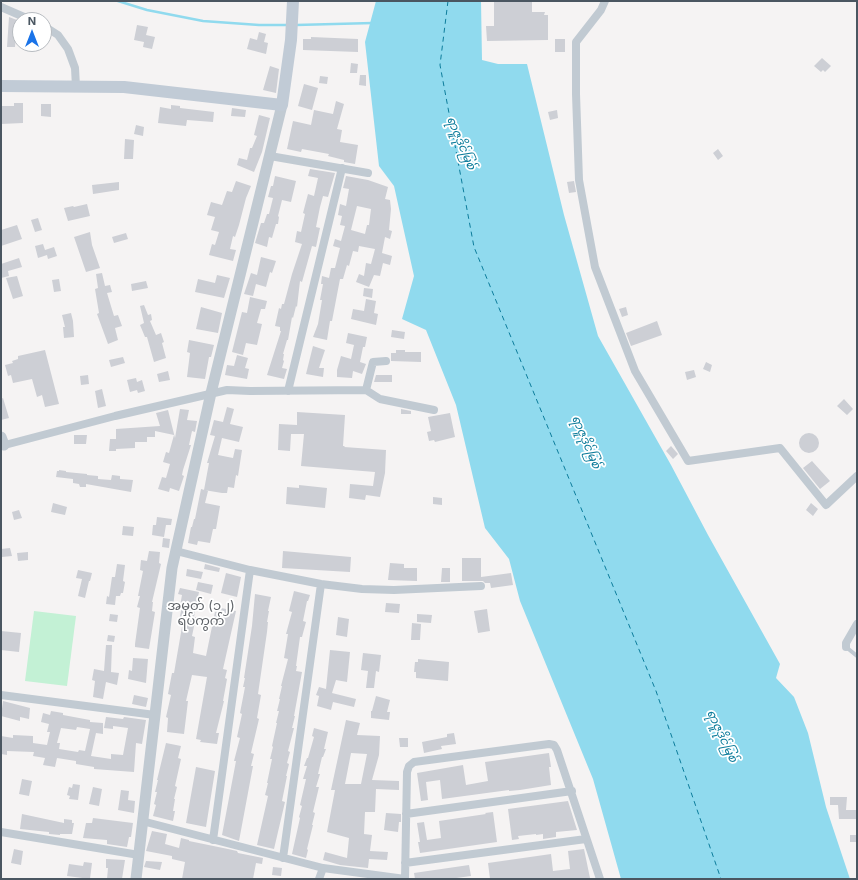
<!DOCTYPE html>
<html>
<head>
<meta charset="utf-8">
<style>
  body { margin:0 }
  #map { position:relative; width:858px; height:880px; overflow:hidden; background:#f5f3f3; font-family:Inter,sans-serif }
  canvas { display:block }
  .frame { position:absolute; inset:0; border:2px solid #4a5661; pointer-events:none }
  .north { position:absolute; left:12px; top:12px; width:40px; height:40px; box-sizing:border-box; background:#fff; border:1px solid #b7bbc0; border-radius:50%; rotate:0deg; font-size:11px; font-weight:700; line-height:16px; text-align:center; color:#4a5661 }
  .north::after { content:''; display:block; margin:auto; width:14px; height:18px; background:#1a73e8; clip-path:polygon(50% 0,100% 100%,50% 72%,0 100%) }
</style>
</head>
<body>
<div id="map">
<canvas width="858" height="880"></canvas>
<div class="frame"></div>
<div class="north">N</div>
</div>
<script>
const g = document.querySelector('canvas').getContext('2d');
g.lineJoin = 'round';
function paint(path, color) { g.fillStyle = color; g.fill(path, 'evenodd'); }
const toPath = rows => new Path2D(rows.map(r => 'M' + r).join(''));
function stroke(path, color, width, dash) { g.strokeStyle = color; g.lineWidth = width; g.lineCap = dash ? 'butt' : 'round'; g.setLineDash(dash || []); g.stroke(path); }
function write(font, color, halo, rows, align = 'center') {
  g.font = font + ' Inter,"Noto Sans Myanmar",sans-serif'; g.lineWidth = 3.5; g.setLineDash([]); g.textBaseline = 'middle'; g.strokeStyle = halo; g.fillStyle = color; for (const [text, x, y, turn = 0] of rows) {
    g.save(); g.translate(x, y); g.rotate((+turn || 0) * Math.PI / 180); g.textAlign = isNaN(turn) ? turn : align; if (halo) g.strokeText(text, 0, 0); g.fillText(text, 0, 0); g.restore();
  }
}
paint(toPath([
  [34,611,76,616,67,686,25,681]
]), '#c3f1d5');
paint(toPath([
  [376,1,481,1,482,60,498,64,527,64,564,215,598,336,671,465,708,535,780,664,776,678,794,697,808,733,826,807,850,879,621,879,593,779,520,601,509,559,485,528,456,405,426,330,402,319,414,276,394,186,379,166,365,42]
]), '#90daee');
stroke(toPath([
  [118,1,147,10,203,21,259,25,289,25],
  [296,25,373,23]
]), '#90daee', 2.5);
stroke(toPath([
  [448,1,440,65,474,247,656,691,721,879]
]), '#0c7c9b', 1, [5, 4]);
paint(toPath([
  [494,1,532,1,532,12,545,12,544,15,548,15,548,40,487,41,486,26,494,26],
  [9,17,17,20,15,47,7,47],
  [137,25,148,27,146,35,155,37,152,49,143,47,144,42,134,40],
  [259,32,266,34,264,42,268,43,266,54,247,49,250,38,257,40],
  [311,37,358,39,358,52,303,50,303,39,311,39],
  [555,39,565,39,565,52,555,52],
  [822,58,831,66,825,72,823,70,821,72,814,66],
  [351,63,358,64,357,73,350,73],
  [270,66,279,69,276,93,263,90],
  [360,75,366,75,366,86,359,85],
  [320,76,328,77,327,84,319,83],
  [304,84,318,88,312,110,298,106],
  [336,101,344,104,337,129,342,130,340,142,358,145,355,164,344,162,344,160,328,156,329,154,302,149,301,152,287,149,293,121,311,125,314,110,333,114],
  [14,103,23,103,23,123,1,124,1,106,14,106],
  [41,104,51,104,51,117,41,116],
  [171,105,180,106,180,108,214,112,213,122,187,120,186,126,158,123,160,107,171,109],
  [232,108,246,110,245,117,231,116],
  [557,110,558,118,550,120,548,112],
  [259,115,270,118,262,152,254,172,237,165,239,158,247,160,250,148,252,148,257,136,254,135],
  [136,125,144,127,143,136,134,134],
  [125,139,134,140,133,159,124,159],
  [718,149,723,156,718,160,713,153],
  [310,169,335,173,328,197,323,196,320,207,316,227,320,228,316,247,312,246,302,282,300,281,297,307,296,306,293,318,292,317,288,340,287,340,283,354,284,354,283,360,284,361,282,368,287,369,284,379,267,375,281,331,280,331,280,327,275,326,279,308,281,309,282,304,284,304,292,274,302,244,295,242,297,231,301,232,305,214,303,213,308,194,314,196,318,178,308,176],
  [275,176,296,181,291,202,282,200,278,216,279,217,278,224,276,224,272,238,269,237,267,247,255,243,261,223,264,223,267,214,269,214,273,198,268,197,271,186,273,186],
  [346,176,368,180,388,187,385,199,390,200,391,209,389,230,392,231,390,239,385,237,382,253,392,256,390,265,383,263,380,276,374,275,369,287,356,282,359,274,364,276,366,263,371,264,375,249,359,246,358,252,353,251,349,266,347,265,343,279,340,279,332,321,330,321,327,340,313,337,318,324,322,300,320,300,323,284,321,284,322,276,329,278,331,268,335,268,340,248,333,246,335,239,341,241,345,226,340,225,342,216,338,215,340,204,346,206,349,189,343,188],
  [357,206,371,209,369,225,367,225,365,234,351,230],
  [236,181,251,186,246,198,239,225,235,237,233,236,230,249,236,250,233,261,209,255,212,244,215,245,219,232,211,230,215,217,207,215,211,202,222,205,227,191,232,192],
  [574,181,576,192,569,193,567,182],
  [119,182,119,190,93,194,92,185],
  [87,204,90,216,68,221,64,208,73,206,74,207],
  [38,218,42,230,35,232,31,220],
  [17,225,22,239,1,246,1,230],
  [90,232,92,245,100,268,86,272,74,237],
  [126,233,128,239,114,243,112,237],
  [43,244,45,250,54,247,57,256,48,259,47,255,38,258,35,246],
  [261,257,276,261,272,273,270,272,266,287,256,284,253,296,244,294,251,273,257,275],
  [19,258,22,267,8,271,9,276,1,278,1,264],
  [102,273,105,286,110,285,112,292,107,293,114,316,118,315,122,326,115,328,118,340,108,344,97,314,99,313,95,289,98,288,96,274],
  [217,275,230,278,224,298,195,292,198,279,215,283],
  [17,276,23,296,13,299,6,278],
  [59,279,61,291,54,292,52,280],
  [146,281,148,288,132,291,131,284],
  [364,288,373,289,372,298,363,296],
  [250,297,267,301,265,309,261,309,257,323,262,324,257,345,246,343,243,355,232,352,242,312,247,313],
  [366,299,376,301,374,313,378,314,376,325,351,319,353,309,364,311],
  [144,305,148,315,151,314,152,320,150,321,156,335,161,333,164,342,162,343,166,358,154,362,147,337,145,337,140,325,144,323,140,306],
  [201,307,222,313,218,333,196,329],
  [626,307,628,315,622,317,619,309],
  [71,313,73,321,74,337,64,338,63,327,65,327,62,315],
  [657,321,662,335,631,346,626,333],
  [392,330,405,332,404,339,391,337],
  [348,333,367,337,365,347,363,347,360,362,366,364,362,374,353,371,352,378,337,377,337,370,341,356,351,359,354,345,346,343],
  [189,340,214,345,211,357,209,357,205,379,187,377,190,353,187,352],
  [313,346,325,350,319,368,324,368,323,377,306,374],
  [45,350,59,404,45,407,42,395,37,397,32,379,13,383,11,375,8,376,5,365,13,363,12,361,18,359,18,356],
  [396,350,405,350,405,352,421,352,421,362,391,361,391,353,396,353],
  [237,355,248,358,245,368,249,369,247,379,225,375,227,365,234,366],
  [123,357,125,363,111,367,109,360],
  [706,362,712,365,710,372,703,369],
  [694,370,696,377,687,380,685,372],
  [168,371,170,380,159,382,157,374],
  [88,375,89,384,81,385,80,376],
  [376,375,392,375,392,382,374,382],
  [136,378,137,382,142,380,145,391,138,393,137,390,130,392,127,380],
  [102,389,106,406,98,408,95,391],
  [3,398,9,418,1,420,1,399],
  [844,399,853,409,847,415,837,406],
  [227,407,234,409,230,424,243,427,239,442,222,438,218,455,233,458,235,449,242,450,238,476,236,475,234,488,228,487,227,493,222,493,204,490,209,463,207,463,215,436,210,435,214,420,223,422],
  [180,409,189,410,187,420,197,421,195,432,192,431,189,445,191,445,183,470,182,475,184,476,179,491,170,488,169,492,158,489,162,477,166,478,170,464,163,462,166,452,169,453,174,435,155,431,155,437,147,437,147,442,135,442,135,448,116,449,116,451,109,451,110,439,116,439,116,429,160,426,156,413,168,410,175,438],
  [401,409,411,411,411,414,401,414],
  [297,412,345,415,343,446,345,446,344,447,386,450,385,473,380,497,366,495,365,500,349,498,350,484,373,486,375,472,301,466,304,434,291,434,290,451,278,450,279,424,297,425],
  [450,413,455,437,435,442,434,440,429,441,427,432,431,431,428,417],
  '799 443a10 10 0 1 1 20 0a10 10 0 1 1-20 0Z',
  [74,435,87,435,86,444,74,444],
  [671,446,678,454,673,459,666,451],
  [812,461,830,481,820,489,803,468],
  [59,470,66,471,66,472,87,474,87,475,98,476,98,479,111,480,112,475,120,476,120,479,133,480,131,492,86,484,86,487,80,487,79,484,73,483,73,479,56,477,57,471,59,471],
  [299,485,327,488,325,508,286,504,287,487,299,488],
  [201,489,208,491,205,503,220,506,216,529,213,529,210,543,198,541,197,545,188,543,191,527,192,527,194,519,195,519],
  [433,497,442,498,442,505,433,504],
  [53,503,67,507,65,515,51,512],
  [811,503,818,509,813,516,806,510],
  [19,510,22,518,14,520,12,512],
  [157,517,172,519,171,525,166,525,164,537,152,535,153,525,156,525],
  [123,526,134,527,133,536,122,535],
  [163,538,170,539,169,548,162,547],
  [10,548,12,556,2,557,1,549],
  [149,551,160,552,159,563,161,564,152,602,153,602,152,611,155,612,149,649,135,647,135,644,140,608,137,607,140,596,138,596,143,571,140,570,141,560,147,561],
  [283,551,351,557,350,572,282,568],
  [28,552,28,560,18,561,17,553],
  [462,558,481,558,481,577,511,573,513,585,491,588,490,583,485,583,483,581,462,581],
  [390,563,404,564,404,568,417,568,417,581,388,580],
  [117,564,125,565,123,581,125,582,123,593,121,593,120,596,116,596,115,605,106,604,107,596,109,597,112,577,115,577],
  [205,564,220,568,219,572,204,569],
  [442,568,450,568,450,582,441,582],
  [187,569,203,572,201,579,186,576],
  [78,570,92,573,90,581,89,581,85,598,78,596,82,579,76,578],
  [226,573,241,577,237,597,221,593],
  [198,582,213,585,211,594,196,590],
  [180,588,199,592,194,617,196,617,192,636,195,637,193,653,206,656,216,607,236,611,223,669,227,670,225,678,227,679,223,701,224,701,216,733,219,733,217,744,200,742,201,740,196,739,207,677,192,675,186,701,188,701,184,734,167,732,168,718,166,717,171,695,168,694,172,673,174,673,183,621,179,621,182,606,180,606,182,595,178,594],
  [294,591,310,595,308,601,307,601,303,621,306,622,302,637,300,637,296,666,297,666,296,671,302,672,294,716,295,716,292,728,294,728,288,751,290,752,287,763,289,764,286,776,287,776,282,801,285,802,274,849,257,845,268,796,265,795,268,783,267,783,272,759,270,759,273,747,272,746,277,723,276,723,279,711,277,711,280,699,279,699,282,686,281,686,288,659,284,658,288,634,286,634,292,612,289,611],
  [255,594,271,597,268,611,269,611,267,622,268,622,267,632,258,694,261,695,257,718,259,719,251,753,254,754,251,766,253,766,239,841,222,835,236,761,234,761,240,738,237,737,242,714,240,713,245,687,243,687,245,678,244,678,252,626],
  [386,603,400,604,399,613,385,612],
  [487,609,490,631,478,633,474,611],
  [110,614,118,615,117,622,109,621],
  [417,614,432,615,431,623,417,622],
  [338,617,349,619,347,637,336,635],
  [412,623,421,624,420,640,411,640],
  [1,631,21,633,19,652,1,650],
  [108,635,115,636,114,642,107,641],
  [106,645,112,645,111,672,119,673,117,685,106,682,103,699,93,697,95,681,92,680,94,669,104,671],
  [330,650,350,652,347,682,336,680,332,693,356,699,354,707,333,702,331,710,317,706,319,696,316,695,319,687,326,689],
  [363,653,381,655,379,672,376,671,374,688,366,688,368,671,361,670],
  [133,658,148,659,146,683,128,679,129,670,132,671],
  [418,659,449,662,448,681,416,678,416,672,414,672,415,662,418,662],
  [134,695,148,698,146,707,132,704],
  [376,696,390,700,387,712,390,712,389,720,371,718,371,711,372,711],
  [3,701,30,708,29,719,20,717,20,721,1,716],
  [51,711,63,713,63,715,90,720,90,722,103,723,103,734,96,733,91,756,111,759,111,754,123,755,128,728,113,726,113,729,104,728,106,717,123,719,124,717,146,720,142,744,136,743,134,772,94,769,94,767,76,764,76,761,57,758,55,767,43,765,45,758,33,756,34,752,7,751,7,755,1,754,1,736,13,738,13,735,33,736,33,743,47,745,50,732,47,732,49,724,41,722,43,713,50,715],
  [77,727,90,729,85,751,79,750,78,752,59,749,60,743,57,743,61,728,76,730],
  [346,720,360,723,357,735,380,736,379,755,372,780,399,781,399,790,376,789,375,812,365,812,364,834,372,835,370,851,388,852,387,860,369,859,368,868,340,865,323,860,325,852,347,858,349,838,327,832,335,790,331,790],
  [351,753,367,754,361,784,345,784],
  [314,728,328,732,324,749,326,749,323,757,322,757,318,774,320,774,316,787,319,787,313,812,315,813,312,825,313,825,307,849,308,850,306,858,292,854,300,818,299,817,302,806,300,805,306,779,303,779,307,766,304,766,307,758,308,758,314,737,312,736],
  [454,733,456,744,441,746,442,749,424,753,422,742,447,737,447,734],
  [399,738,408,738,408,747,400,747],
  [166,743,181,746,178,758,181,759,175,786,177,787,174,799,175,799,173,811,175,811,173,821,153,816,156,805,154,804,157,792,155,792,158,780,157,780],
  [549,753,551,767,549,767,551,785,520,790,509,791,509,790,442,799,440,780,426,782,428,800,421,801,417,773,463,765,466,785,488,781,485,762],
  [196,767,215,771,206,827,186,823],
  [22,779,32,781,29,796,19,794],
  [73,784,80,785,78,800,69,799,70,796,67,795,69,787,72,788],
  [93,787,102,789,99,806,89,804],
  [121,790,129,791,128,800,135,801,134,813,118,810],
  [830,797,847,797,846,810,856,810,856,819,839,819,838,805,830,805],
  [568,801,577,830,556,832,556,837,543,839,543,834,536,835,536,834,518,836,519,839,512,840,508,809],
  [493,812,497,842,420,853,418,842,420,842,417,823,424,822,427,840,441,838,439,821,486,814,485,813],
  [386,813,401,814,401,822,399,822,398,832,384,830],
  [22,814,64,823,64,819,72,820,72,823,74,823,72,834,60,834,60,835,49,834,49,832,20,829],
  [93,818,133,823,131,837,129,837,127,847,107,844,107,840,83,838,86,823,92,823],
  [152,831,167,834,165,844,179,848,181,838,189,840,189,841,228,849,237,851,238,853,263,858,262,864,256,863,253,879,182,879,185,862,172,859,172,856,146,851],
  [850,835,857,835,857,842,850,842],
  [14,849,23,851,21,865,11,863],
  [584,849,590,878,579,879,490,879,488,863,551,854,553,871,570,869,568,851],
  [106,859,125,860,122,879,107,879,108,868,106,868],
  [146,861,162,862,160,870,144,867],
  [84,862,92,863,90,879,67,876,69,864,83,866],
  [469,865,471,876,449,879,415,879,414,873],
  [273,867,282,868,281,876,272,875]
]), '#cdcfd5');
stroke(toPath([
  [846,647,857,656]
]), '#c1cad2', 4);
stroke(toPath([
  [605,1,601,10,576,42,576,94,579,180,595,267,635,371,688,461,780,448,826,505,857,476],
  [1,7,31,20],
  [44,26,58,35,68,49,75,68,76,87],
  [270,156,368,173],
  [366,390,373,362,386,361],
  [288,391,342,168],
  [1,446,115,416,227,390,250,391,366,390,380,399,434,410],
  [176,551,250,570,321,584,362,589,394,590,481,586],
  [846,647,846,643,857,624],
  [1,695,155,715],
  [406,814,572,791],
  [142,821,323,868,405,879],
  [1,832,139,855],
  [213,840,250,570],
  [283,858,321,584],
  [405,863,586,839],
  [319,879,323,868],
  [405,879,407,772,409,766,414,762,549,744,554,745,557,750,600,879]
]), '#c1cad2', 8);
stroke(toPath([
  [1,437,4,445],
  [136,879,172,568,211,393,282,105]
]), '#c1cad2', 11);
stroke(toPath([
  [1,86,124,87,282,105,291,40,293,1]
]), '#c1cbd6', 12);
write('italic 12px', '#0c7c9b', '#fff', [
  ["ရာဇူဒိုင်မြစ်",461,143,67],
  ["ရာဇူဒိုင်မြစ်",586,442,67],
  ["ရာဇူဒိုင်မြစ်",722,736,65]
]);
write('13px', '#5f6368', '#fff', [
  ["အမှတ် (၁၂)",201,606],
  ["ရပ်ကွက်",201,621]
]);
</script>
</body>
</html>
